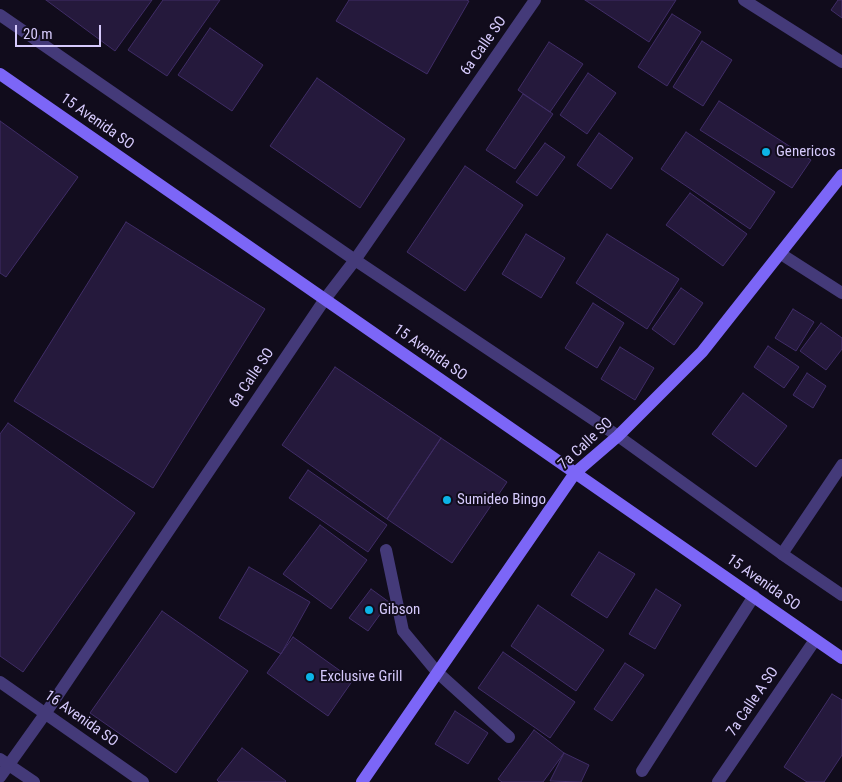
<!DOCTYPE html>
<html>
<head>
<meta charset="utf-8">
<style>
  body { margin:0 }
  #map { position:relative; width:842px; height:782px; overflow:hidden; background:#110c1c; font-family:"Roboto Condensed",sans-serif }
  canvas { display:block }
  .scale { position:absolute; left:15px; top:25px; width:86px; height:22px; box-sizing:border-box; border:2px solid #d6cafc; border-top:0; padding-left:6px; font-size:15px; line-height:18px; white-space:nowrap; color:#d6cafc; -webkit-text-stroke:4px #110c1c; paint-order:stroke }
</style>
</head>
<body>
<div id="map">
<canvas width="842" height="782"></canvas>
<div class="scale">20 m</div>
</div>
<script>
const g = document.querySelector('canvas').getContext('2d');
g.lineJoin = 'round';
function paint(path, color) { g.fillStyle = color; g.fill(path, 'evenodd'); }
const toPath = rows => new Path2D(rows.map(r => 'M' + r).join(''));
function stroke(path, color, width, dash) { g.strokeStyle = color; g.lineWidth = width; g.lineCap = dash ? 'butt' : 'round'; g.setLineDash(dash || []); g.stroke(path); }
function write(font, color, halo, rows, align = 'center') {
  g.font = font + ' "Roboto Condensed",sans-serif'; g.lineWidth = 4; g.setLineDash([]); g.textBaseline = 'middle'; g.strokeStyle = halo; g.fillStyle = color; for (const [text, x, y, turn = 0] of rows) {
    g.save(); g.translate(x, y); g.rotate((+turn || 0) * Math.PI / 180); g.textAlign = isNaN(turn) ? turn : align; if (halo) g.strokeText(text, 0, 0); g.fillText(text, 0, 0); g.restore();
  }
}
const building = toPath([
  [46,0,152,0,115,51,46,0],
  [163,0,220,0,167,76,128,50,163,0],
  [349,0,466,0,469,1,427,74,336,21,349,0],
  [585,0,676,0,649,42,585,0],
  [838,0,842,0,842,18,831,10,838,0],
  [672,14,701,32,667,86,638,67,672,14],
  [210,28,263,65,232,111,178,75,210,28],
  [702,41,732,60,703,106,673,87,702,41],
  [549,42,583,64,550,112,518,90,549,42],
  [588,73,616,93,587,134,560,115,588,73],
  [317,78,405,139,360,208,270,146,317,78],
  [523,94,553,114,515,169,486,150,523,94],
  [719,101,811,160,792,188,700,130,719,101],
  [0,121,78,177,6,277,0,273,0,121],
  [686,132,775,192,750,229,661,169,686,132],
  [599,133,633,158,611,189,577,165,599,133],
  [545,143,565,157,537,196,516,182,545,143],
  [465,166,523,205,465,291,407,252,465,166],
  [690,193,747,234,723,266,666,225,690,193],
  [126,222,265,309,153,488,14,401,126,222],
  [526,234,565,258,541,298,502,274,526,234],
  [607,234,679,279,647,329,576,283,607,234],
  [681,288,703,303,674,345,652,329,681,288],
  [593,303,624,323,597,368,565,348,593,303],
  [793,309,814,322,796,351,775,338,793,309],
  [821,323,842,338,842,349,826,370,800,351,821,323],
  [768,346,799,367,784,388,754,367,768,346],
  [620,347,654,368,635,400,601,379,620,347],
  [335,367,441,438,387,519,282,445,335,367],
  [807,373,826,386,813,408,793,395,807,373],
  [743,393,787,426,756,467,712,434,743,393],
  [8,423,135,513,23,672,0,656,0,434,8,423],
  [441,438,507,482,452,563,387,519,441,438],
  [308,470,387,525,368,552,289,498,308,470],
  [320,525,367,560,331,609,283,574,320,525],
  [599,552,635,574,607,618,571,595,599,552],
  [249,567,310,602,281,654,219,618,249,567],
  [371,589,389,602,368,631,349,618,371,589],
  [656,589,681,605,655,649,629,634,656,589],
  [538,605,604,650,576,691,511,646,538,605],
  [162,611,248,671,176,773,90,713,162,611],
  [293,637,353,680,328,716,267,673,293,637],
  [503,652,575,702,550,738,478,688,503,652],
  [625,663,644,675,612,721,594,709,625,663],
  [832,694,842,700,842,755,824,782,807,782,784,767,832,694],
  [455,711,488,733,468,764,435,744,455,711],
  [534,730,564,753,543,782,502,782,498,779,534,730],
  [242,748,286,781,285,782,219,782,217,780,242,748],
  [564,753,589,765,581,782,550,781,564,753]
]);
paint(building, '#25193c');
stroke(building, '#402d67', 1);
stroke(toPath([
  [781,254,842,293],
  [386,550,403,631,437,672,509,737],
  [782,554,842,465],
  [642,771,754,596]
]), '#443a79', 12);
stroke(toPath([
  [744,0,842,62],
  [0,15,355,260,618,436,782,554,842,595],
  [0,682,143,782],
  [0,759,34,782],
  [0,777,45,714,325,299,355,260,535,0],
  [718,782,815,640]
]), '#443a79', 12);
stroke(toPath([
  [0,74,842,658],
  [362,782,575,473,618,436,702,352,842,175]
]), '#7c66f7', 12);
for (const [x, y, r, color] of [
  [766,152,5,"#0cb4e6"],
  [447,500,5,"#0cb4e6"],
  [369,610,5,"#0cb4e6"],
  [310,677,5,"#0cb4e6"]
]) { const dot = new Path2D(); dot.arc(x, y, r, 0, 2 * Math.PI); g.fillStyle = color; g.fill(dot); stroke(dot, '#110c1c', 2); }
write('15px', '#d6cafc', '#110c1c', [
  ["6a Calle SO",484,46,-55],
  ["15 Avenida SO",97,122,35],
  ["15 Avenida SO",430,353,35],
  ["6a Calle SO",252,378,-56],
  ["7a Calle SO",586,444,-43],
  ["15 Avenida SO",763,583,35],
  ["7a Calle A SO",753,702,-56],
  ["16 Avenida SO",81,719,35]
]);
write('15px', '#d6cafc', '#110c1c', [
  ["Genericos",776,152],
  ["Sumideo Bingo",457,500],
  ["Gibson",379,610],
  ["Exclusive Grill",320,677]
], 'left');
</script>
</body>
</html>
